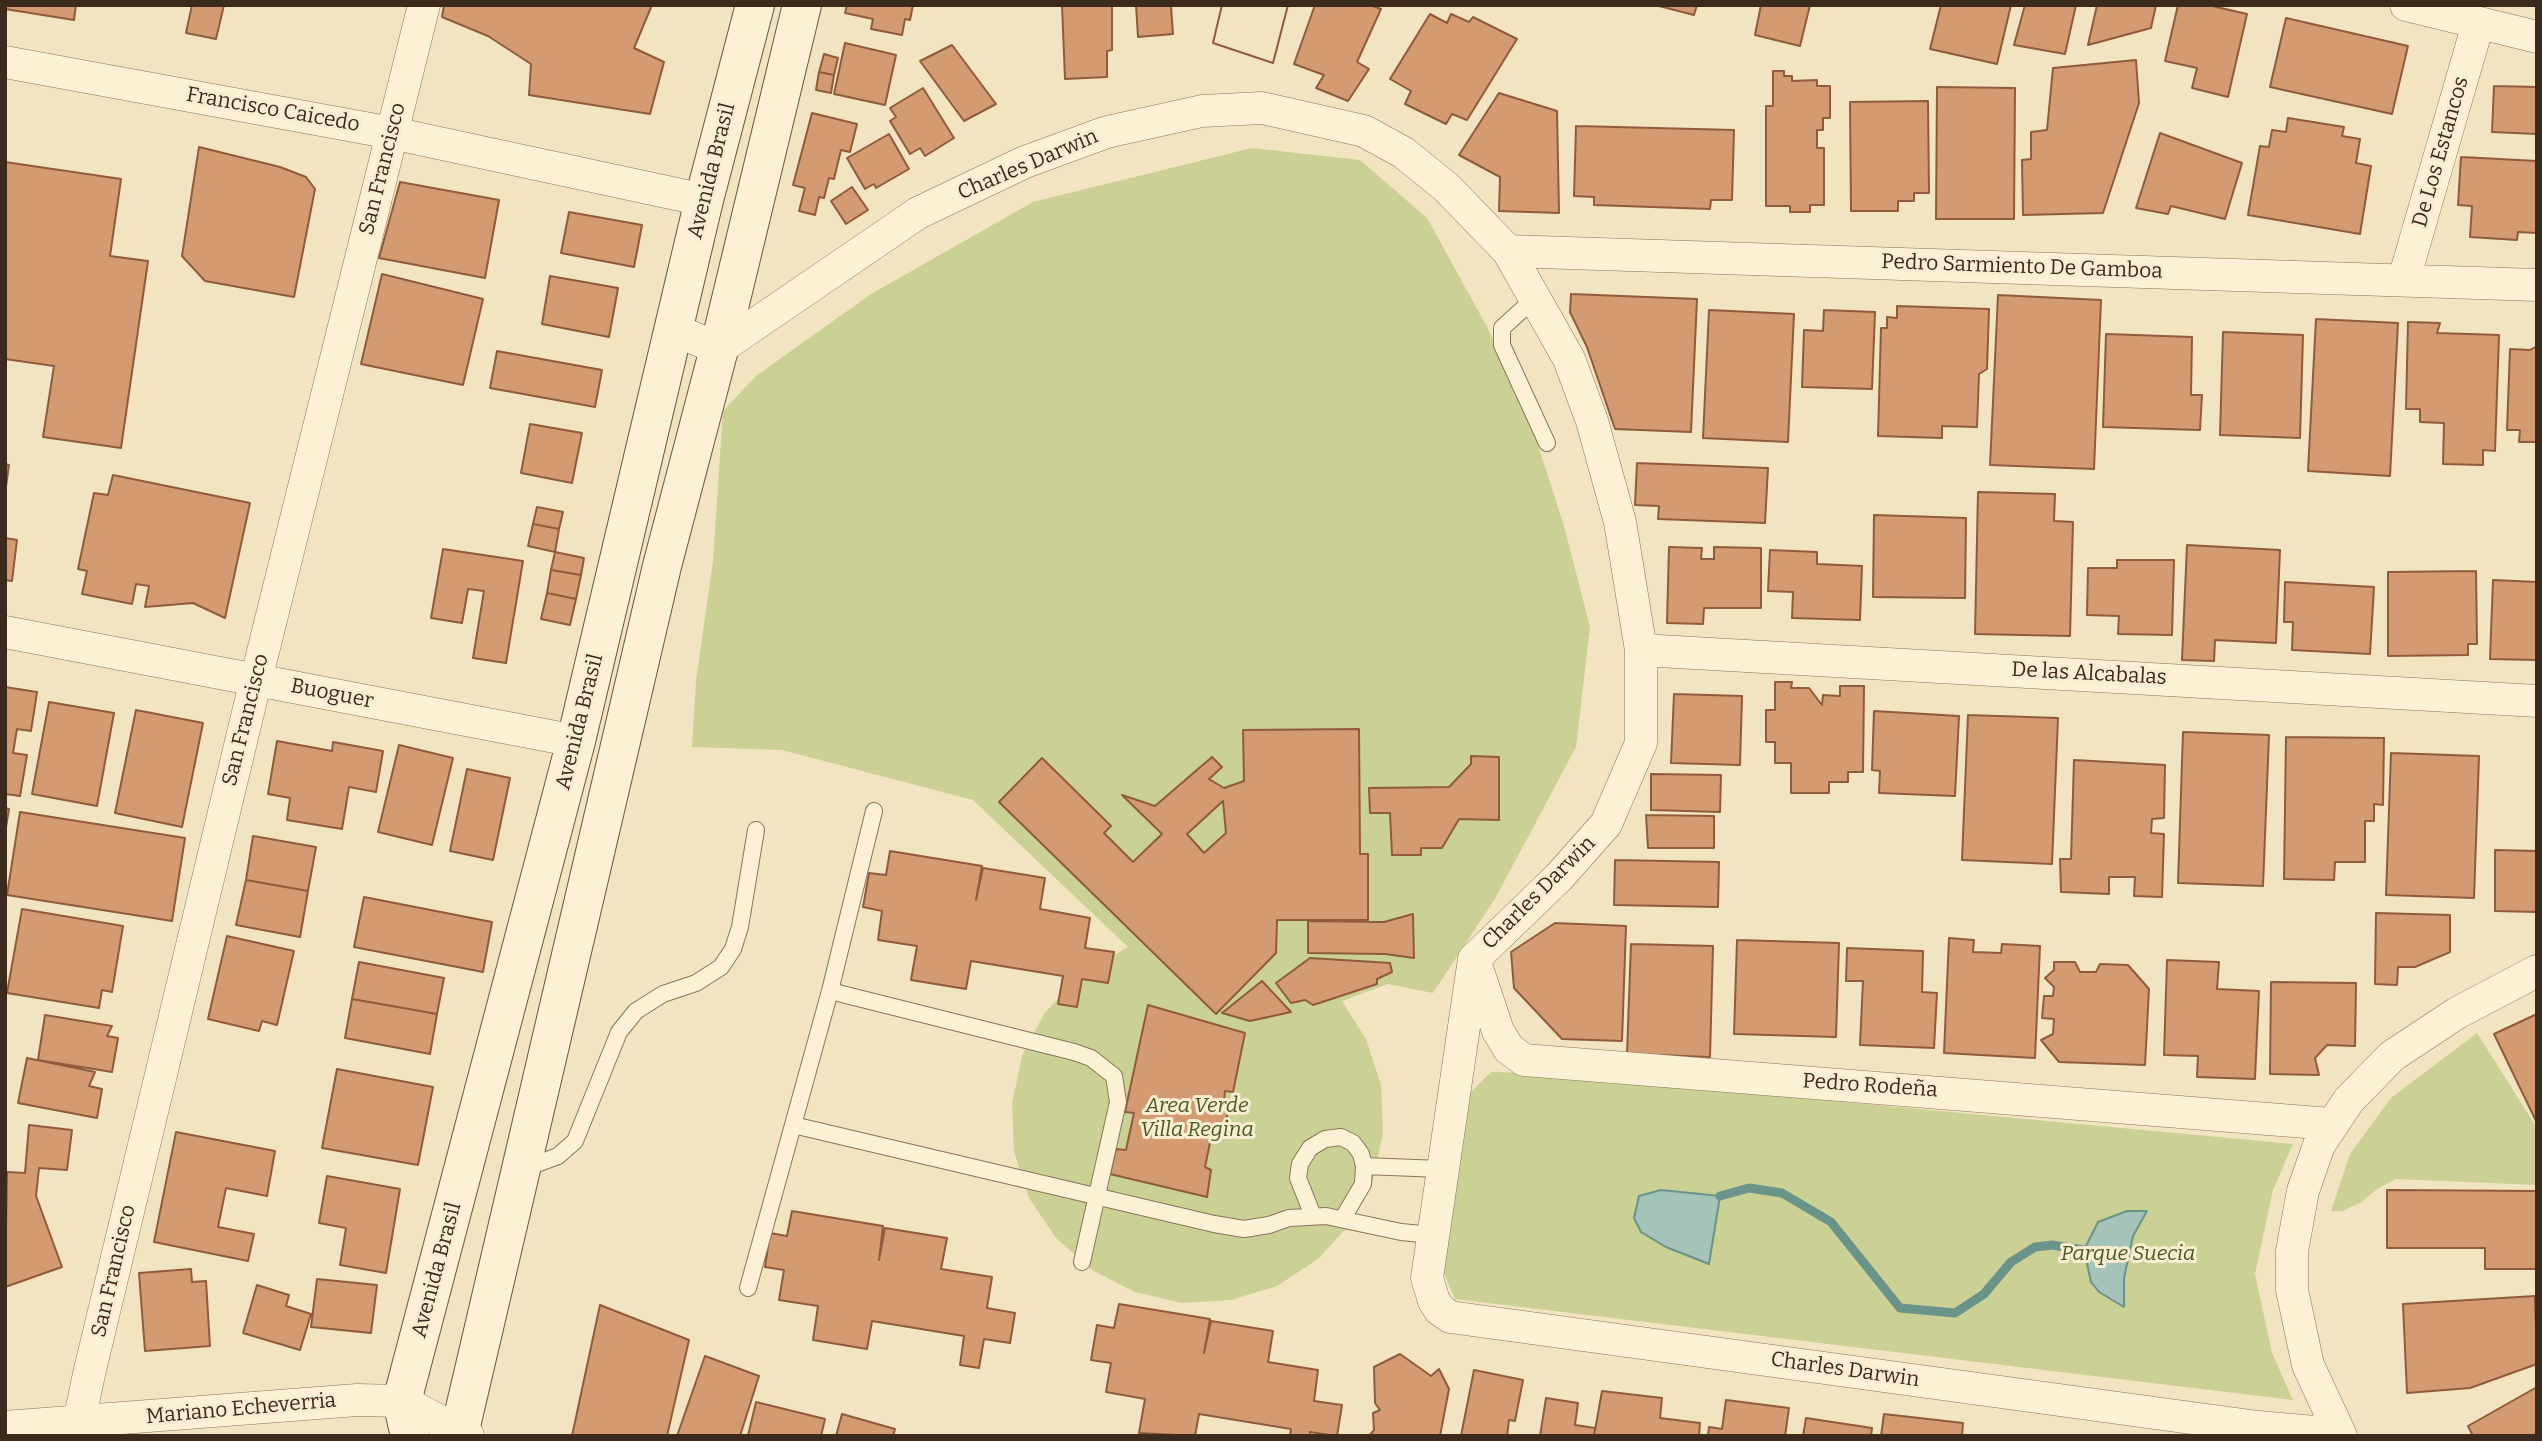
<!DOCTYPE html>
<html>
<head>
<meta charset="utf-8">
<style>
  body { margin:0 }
  #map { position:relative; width:2542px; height:1441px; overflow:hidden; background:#f2e3c1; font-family:Bitter,serif }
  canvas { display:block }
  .frame { position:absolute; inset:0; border:7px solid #3c2b1c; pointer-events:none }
</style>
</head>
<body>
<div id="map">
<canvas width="2542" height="1441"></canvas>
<div class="frame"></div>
</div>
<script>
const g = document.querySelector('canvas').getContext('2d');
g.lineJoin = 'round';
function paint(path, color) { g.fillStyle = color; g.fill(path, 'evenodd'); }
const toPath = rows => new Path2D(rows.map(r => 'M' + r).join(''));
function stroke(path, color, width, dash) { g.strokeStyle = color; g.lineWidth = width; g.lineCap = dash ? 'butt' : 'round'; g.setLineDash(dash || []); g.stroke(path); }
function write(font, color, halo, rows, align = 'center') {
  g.font = font + ' Bitter,serif'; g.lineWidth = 6; g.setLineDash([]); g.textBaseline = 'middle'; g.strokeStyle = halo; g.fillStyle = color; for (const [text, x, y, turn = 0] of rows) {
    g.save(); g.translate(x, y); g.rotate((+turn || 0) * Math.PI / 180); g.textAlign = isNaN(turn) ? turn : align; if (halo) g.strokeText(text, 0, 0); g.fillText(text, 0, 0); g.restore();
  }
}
paint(toPath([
  [1252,148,1360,160,1427,218,1486,325,1528,414,1564,526,1590,627,1576,747,1496,897,1433,993,1388,984,1342,1001,1366,1039,1381,1085,1383,1133,1373,1180,1351,1223,1318,1259,1277,1286,1231,1300,1182,1303,1135,1292,1092,1270,1056,1238,1029,1198,1014,1152,1012,1104,1022,1056,1044,1014,1076,978,1128,947,973,800,782,750,692,747,696,681,713,561,723,411,756,376,871,294,1033,202],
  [2477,1033,2537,1128,2537,1185,2396,1179,2377,1189,2360,1203,2342,1211,2331,1211,2350,1154,2391,1098],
  [1491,1072,1533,1073,2293,1144,2273,1190,2255,1274,2272,1353,2293,1400,1455,1299,1439,1262,1462,1101]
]), '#cbd194');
const water = toPath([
  [1661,1190,1720,1196,1709,1264,1666,1247,1641,1232,1634,1218,1639,1196,1661,1190],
  [2127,1211,2147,1211,2133,1236,2124,1278,2124,1307,2099,1292,2091,1282,2084,1250,2098,1222,2127,1211]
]);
paint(water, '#a4c4ba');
stroke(water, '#6a9389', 2);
stroke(toPath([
  [1720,1196,1749,1188,1782,1193,1831,1222,1900,1308,1955,1313,1984,1294,2011,1262,2035,1247,2052,1245,2084,1250]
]), '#6a9389', 9);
const building = toPath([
  [5,5,76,5,74,20,5,9,5,5],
  [192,5,224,5,216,39,186,33,192,5],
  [444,5,652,5,634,48,664,62,650,114,529,95,531,64,488,36,442,17,444,5],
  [847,5,913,5,910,20,905,19,902,35,871,29,873,19,845,13,847,5],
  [1062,5,1112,5,1112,50,1107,51,1107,77,1065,79,1062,5],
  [1136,5,1182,5,1171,6,1173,34,1138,37,1136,5],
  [1222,5,1288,5,1273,63,1213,43,1222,5],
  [1222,5,1288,5,1273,63,1213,43,1222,5],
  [1315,5,1370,5,1381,9,1357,62,1369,69,1348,101,1316,88,1324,75,1294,64,1315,5],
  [1655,5,1697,5,1694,15,1655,5],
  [1761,5,1810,5,1800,46,1755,35,1761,5],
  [1941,5,2011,5,1997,64,1930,49,1941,5],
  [2025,5,2076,5,2065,54,2014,45,2025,5],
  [2097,5,2156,5,2151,28,2088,45,2097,5],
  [2178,5,2208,5,2247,14,2228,97,2192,88,2197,68,2165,61,2178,5],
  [1430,14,1447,23,1451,14,1469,22,1473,17,1517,39,1467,120,1452,114,1446,124,1405,104,1411,91,1390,79,1430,14],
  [2286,18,2408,46,2392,114,2270,87,2286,18],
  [845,43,896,55,885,105,834,94,845,43],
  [952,45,996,104,964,121,920,61,952,45],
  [824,54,838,58,834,75,819,72,824,54],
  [2136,60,2139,103,2103,213,2023,215,2022,160,2031,159,2031,132,2047,130,2053,68,2136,60],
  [1773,71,1784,71,1784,76,1792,76,1792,81,1817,80,1817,86,1830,86,1830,118,1823,118,1823,130,1817,130,1817,148,1824,148,1824,205,1810,205,1810,212,1790,212,1790,206,1766,206,1766,106,1773,106,1773,71],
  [819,72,834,75,831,93,816,90,819,72],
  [2494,86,2537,87,2537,134,2492,132,2494,86],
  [1937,87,2015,88,2014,219,1936,219,1937,87],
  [923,88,954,138,925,156,920,148,910,154,890,121,896,117,890,108,923,88],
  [1499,93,1557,111,1559,213,1499,211,1500,177,1459,155,1499,93],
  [1928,101,1929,193,1914,193,1914,201,1898,201,1898,211,1851,211,1850,102,1928,101],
  [812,113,857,124,850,152,841,150,834,179,829,178,824,198,819,197,815,215,799,211,805,188,793,185,812,113],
  [2288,118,2344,127,2342,136,2360,139,2356,163,2371,166,2360,234,2248,215,2260,146,2269,147,2272,130,2286,132,2288,118],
  [1576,126,1734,130,1732,200,1711,200,1710,209,1594,205,1594,197,1574,196,1576,126],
  [2160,133,2242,163,2225,219,2171,206,2168,214,2136,208,2160,133],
  [889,134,909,169,876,188,874,184,865,189,847,158,889,134],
  [199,147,280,167,306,177,315,189,294,297,205,281,182,256,199,147],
  [2461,157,2537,161,2537,233,2518,232,2517,240,2470,237,2472,206,2458,205,2461,157],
  [5,162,121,179,110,256,148,261,121,448,43,437,54,366,5,359,5,162],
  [400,182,499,200,485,278,379,258,400,182],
  [852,187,868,210,846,224,831,201,852,187],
  [569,212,642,225,634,267,561,253,569,212],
  [382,274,483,299,463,385,361,364,382,274],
  [550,276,618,288,609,337,542,324,550,276],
  [1571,294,1697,299,1691,432,1615,429,1587,347,1570,312,1571,294],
  [1998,295,2101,300,2094,469,1990,465,1998,295],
  [1897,306,1989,309,1987,369,1979,374,1977,427,1942,426,1942,438,1878,436,1881,328,1887,328,1887,317,1897,318,1897,306],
  [1709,310,1794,314,1788,442,1703,438,1709,310],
  [1824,310,1875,312,1872,389,1802,387,1804,330,1823,331,1824,310],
  [2316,319,2398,323,2390,476,2308,471,2316,319],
  [2408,322,2440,323,2437,333,2499,335,2495,451,2483,450,2483,465,2443,464,2444,423,2420,422,2420,409,2406,409,2408,322],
  [2223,332,2303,335,2300,438,2220,435,2223,332],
  [2106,334,2192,337,2191,395,2202,395,2200,430,2103,427,2106,334],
  [2537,346,2537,442,2519,442,2520,430,2507,430,2510,349,2530,350,2537,346],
  [497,351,602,370,595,407,490,388,497,351],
  [530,424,582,433,572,483,521,473,530,424],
  [1637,463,1768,468,1765,523,1658,519,1659,506,1635,505,1637,463],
  [5,464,9,465,5,493,5,464],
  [113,475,250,503,225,618,193,603,145,607,149,586,136,584,132,604,82,594,87,571,78,569,94,493,108,495,113,475],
  [1978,492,2055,494,2054,521,2073,522,2070,636,1975,634,1978,492],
  [537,507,563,512,559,529,533,524,537,507],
  [1874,515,1966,518,1965,598,1873,597,1874,515],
  [533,524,559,529,555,552,528,546,533,524],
  [5,538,17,540,12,581,5,580,5,538],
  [2187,545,2280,550,2276,643,2215,640,2214,661,2182,660,2187,545],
  [1669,547,1702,548,1701,559,1714,559,1714,547,1761,548,1761,608,1704,608,1703,624,1667,623,1669,547],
  [443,549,523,561,506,663,473,658,484,591,468,589,462,623,431,618,443,549],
  [1770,550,1817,552,1817,564,1862,566,1860,620,1792,618,1793,592,1768,591,1770,550],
  [555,552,584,558,581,575,551,570,555,552],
  [2117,560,2174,560,2172,635,2118,634,2119,616,2087,615,2088,568,2117,568,2117,560],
  [551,570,581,575,576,599,547,593,551,570],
  [2476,571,2477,644,2468,644,2468,655,2388,656,2388,572,2476,571],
  [2493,580,2537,582,2537,660,2490,659,2493,580],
  [2285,582,2374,587,2370,654,2292,650,2293,622,2284,622,2285,582],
  [547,593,576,599,570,625,541,619,547,593],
  [1775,682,1792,682,1791,688,1809,688,1822,705,1823,695,1840,696,1840,686,1864,686,1863,772,1848,772,1848,782,1829,782,1829,793,1791,793,1791,763,1775,763,1775,742,1766,742,1766,710,1775,710,1775,682],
  [5,687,37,692,31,731,17,729,13,753,27,755,20,796,5,794,5,687],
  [1674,694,1742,696,1740,765,1671,763,1674,694],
  [49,702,114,713,97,806,32,794,49,702],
  [136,710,203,723,182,827,115,813,136,710],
  [1874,711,1959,716,1955,796,1879,793,1880,771,1872,770,1874,711],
  [1968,715,2058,718,2052,864,1962,860,1968,715],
  [1359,729,1360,854,1368,854,1368,920,1277,920,1276,953,1216,1014,999,802,1042,758,1111,826,1104,833,1133,862,1162,834,1122,795,1155,806,1212,757,1222,767,1209,779,1224,788,1244,781,1243,730,1359,729],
  [1223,801,1226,833,1204,853,1187,834,1223,801],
  [2183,732,2269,735,2263,886,2178,883,2183,732],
  [2286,737,2384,738,2383,805,2374,804,2374,821,2365,821,2365,862,2335,862,2334,880,2284,879,2286,737],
  [277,741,332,751,333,742,383,751,376,792,349,787,342,829,287,820,290,798,268,794,277,741],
  [399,745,453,758,432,845,378,832,399,745],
  [2391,753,2479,756,2474,898,2386,895,2391,753],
  [1471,756,1499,757,1499,820,1459,819,1442,848,1421,848,1421,855,1392,855,1390,813,1370,813,1369,788,1449,787,1471,764,1471,756],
  [2074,760,2165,765,2164,818,2152,819,2151,833,2164,834,2162,897,2134,896,2135,877,2109,877,2109,894,2061,892,2060,859,2071,859,2074,760],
  [467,769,510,778,493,860,450,851,467,769],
  [1651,774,1721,775,1720,812,1651,810,1651,774],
  [5,808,9,809,5,833,5,808],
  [20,812,185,838,172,921,7,895,20,812],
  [1646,815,1714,816,1714,848,1648,848,1646,815],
  [253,836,316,847,308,891,246,880,253,836],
  [2495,850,2537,851,2537,912,2495,911,2495,850],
  [890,851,982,866,976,900,983,868,1045,878,1040,909,1090,918,1085,948,1114,952,1108,983,1082,979,1077,1007,1058,1004,1063,976,971,961,966,989,911,980,917,946,878,940,882,911,863,907,869,873,886,875,890,851],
  [1615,860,1719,862,1718,907,1614,905,1615,860],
  [246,880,308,891,300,937,236,925,246,880],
  [364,897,492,922,483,972,354,947,364,897],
  [22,909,123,926,112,992,102,990,99,1008,7,993,22,909],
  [2376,913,2450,915,2450,952,2415,967,2398,967,2397,985,2375,984,2376,913],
  [1413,914,1414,958,1385,954,1308,953,1308,921,1384,922,1413,914],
  [1555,923,1626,926,1622,1041,1562,1039,1514,988,1511,952,1555,923],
  [227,936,294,951,277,1025,262,1021,259,1031,208,1019,227,936],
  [1949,938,1974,940,1973,952,2001,953,2002,944,2040,946,2035,1058,1944,1053,1949,938],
  [1737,940,1839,943,1836,1037,1734,1034,1737,940],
  [1631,944,1713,946,1710,1057,1627,1054,1631,944],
  [1847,948,1923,951,1922,992,1937,993,1934,1048,1860,1045,1863,981,1846,981,1847,948],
  [1310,958,1390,963,1392,972,1377,979,1377,984,1313,1005,1305,1000,1291,1003,1276,983,1310,958],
  [2167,960,2219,962,2217,989,2259,991,2255,1079,2197,1077,2198,1056,2164,1055,2167,960],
  [359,962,444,978,437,1014,352,999,359,962],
  [2054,962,2075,962,2080,972,2096,972,2100,964,2128,965,2149,989,2145,1065,2059,1062,2041,1040,2053,1034,2054,1019,2042,1018,2044,996,2053,996,2054,987,2045,978,2054,970,2054,962],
  [1262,981,1291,1012,1250,1021,1222,1013,1262,981],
  [2271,982,2356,983,2355,1046,2327,1045,2315,1058,2319,1075,2270,1074,2271,982],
  [352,999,437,1014,430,1054,345,1038,352,999],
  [1148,1005,1245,1033,1233,1092,1225,1091,1224,1101,1230,1104,1223,1133,1212,1133,1205,1167,1211,1170,1207,1197,1110,1174,1116,1149,1126,1150,1134,1113,1125,1112,1148,1005],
  [2537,1014,2537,1123,2494,1034,2537,1014],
  [45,1015,112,1026,107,1036,118,1038,112,1072,38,1060,45,1015],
  [27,1058,95,1072,89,1086,102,1089,97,1118,18,1103,27,1058],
  [337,1069,433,1087,418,1165,322,1148,337,1069],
  [29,1125,72,1130,67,1170,39,1168,36,1196,62,1267,5,1287,7,1172,25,1173,29,1125],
  [176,1132,275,1151,267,1196,226,1188,218,1227,254,1234,248,1261,154,1242,176,1132],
  [327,1176,400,1189,386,1273,340,1265,346,1228,319,1223,327,1176],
  [2387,1190,2537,1191,2537,1269,2485,1269,2485,1248,2387,1248,2387,1190],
  [792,1211,883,1226,879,1260,885,1228,947,1238,941,1269,992,1277,987,1308,1015,1313,1010,1343,984,1339,979,1368,960,1365,964,1336,872,1321,867,1349,813,1340,818,1306,779,1300,784,1270,765,1267,770,1233,787,1236,792,1211],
  [191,1269,192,1282,206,1281,210,1346,145,1351,139,1273,191,1269],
  [317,1279,377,1285,371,1333,311,1327,317,1279],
  [257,1285,289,1295,286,1306,311,1314,300,1350,243,1333,257,1285],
  [2535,1296,2537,1364,2470,1388,2407,1393,2403,1304,2535,1296],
  [1119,1304,1210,1319,1204,1353,1211,1321,1273,1331,1268,1362,1318,1370,1314,1401,1342,1405,1337,1436,1310,1432,1310,1436,1290,1436,1291,1429,1199,1414,1195,1436,1139,1433,1145,1399,1106,1392,1111,1363,1091,1360,1097,1325,1114,1328,1119,1304],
  [600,1305,689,1340,667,1436,572,1436,600,1305],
  [1400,1354,1431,1376,1439,1369,1449,1389,1440,1436,1369,1436,1374,1430,1373,1413,1380,1410,1375,1403,1374,1367,1400,1354],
  [705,1356,759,1376,740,1436,677,1436,705,1356],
  [1474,1370,1523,1380,1515,1421,1509,1420,1507,1436,1461,1436,1474,1370],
  [2537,1387,2537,1436,2473,1436,2468,1426,2537,1387],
  [1602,1391,1662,1398,1660,1418,1700,1423,1699,1436,1594,1436,1602,1391],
  [1546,1398,1578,1403,1575,1425,1595,1428,1594,1436,1540,1436,1546,1398],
  [1726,1400,1789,1408,1785,1436,1708,1436,1709,1427,1722,1429,1726,1400],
  [756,1402,825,1419,821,1436,748,1436,756,1402],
  [842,1414,895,1429,893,1436,836,1436,842,1414],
  [1884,1414,1963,1423,1962,1436,1881,1436,1884,1414],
  [1806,1418,1872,1428,1871,1436,1803,1436,1806,1418]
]);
paint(building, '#d49b73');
stroke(building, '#8f5b3a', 2);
const lane = toPath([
  [1535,298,1502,328,1502,345,1547,443],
  [830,991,1074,1052,1091,1058,1114,1076,1118,1102,1082,1262],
  [793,1125,1214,1224,1244,1229,1269,1225,1289,1218,1326,1216,1401,1232,1432,1235],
  [1364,1166,1441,1169],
  [523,1169,558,1156,575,1141,619,1032,636,1011,663,994,696,983,721,967,733,949,740,927,756,830],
  [1313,1216,1298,1178,1300,1164,1310,1148,1325,1139,1341,1137,1353,1143,1361,1154,1364,1166,1363,1184,1343,1218],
  [748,1288,830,991,874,811]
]);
const street = toPath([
  [2406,5,2537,37],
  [5,62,392,133,704,200],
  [1508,251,2537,285],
  [2404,279,2478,24],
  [673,329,719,349,918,213,1025,162,1107,132,1202,111,1262,108,1364,131,1404,153,1446,187,1508,251,1569,359,1592,421,1620,522,1641,650,1641,743,1606,824,1559,877,1474,959,1427,1278,1434,1301,1440,1310,1450,1317,2258,1427,2315,1432,2334,1424],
  [5,632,576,741],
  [1641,650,2537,701],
  [1477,968,1498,1031,1509,1049,1524,1060,2331,1124],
  [5,1427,357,1400,402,1401,468,1436],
  [80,1436,79,1422,89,1374,251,700,424,5],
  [2341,1436,2308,1365,2292,1290,2292,1251,2303,1191,2319,1145,2349,1100,2392,1056,2457,1013,2537,971]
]);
const secondary = toPath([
  [410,1436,402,1401,576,741,704,200,755,5],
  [462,1436,460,1430,662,566,719,349,802,5]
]);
stroke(lane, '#8d7357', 18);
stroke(street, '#8d7357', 33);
stroke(secondary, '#6f543a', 40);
stroke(lane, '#fcf0d5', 16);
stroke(street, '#fcf0d5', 32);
stroke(secondary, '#fcf0d5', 38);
write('21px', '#3c2b1c', '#f9edd1', [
  ["Francisco Caicedo",273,110,10],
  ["De Los Estancos",2441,152,-74],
  ["Charles Darwin",1028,165,-23],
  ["San Francisco",383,169,-76],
  ["Avenida Brasil",712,171,-76],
  ["Pedro Sarmiento De Gamboa",2022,267,2],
  ["De las Alcabalas",2089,674,3],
  ["Buoguer",332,694,11],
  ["San Francisco",246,720,-76],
  ["Avenida Brasil",580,722,-76],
  ["Charles Darwin",1539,893,-45],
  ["Pedro Rodeña",1870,1086,4],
  ["Avenida Brasil",437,1270,-75],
  ["San Francisco",114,1271,-77],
  ["Charles Darwin",1845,1370,8],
  ["Mariano Echeverria",241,1409,-5]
]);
write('italic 21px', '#4c5a21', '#f9edd1', [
  ["Area Verde",1197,1106],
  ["Villa Regina",1197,1130],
  ["Parque Suecia",2128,1254]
]);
</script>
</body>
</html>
